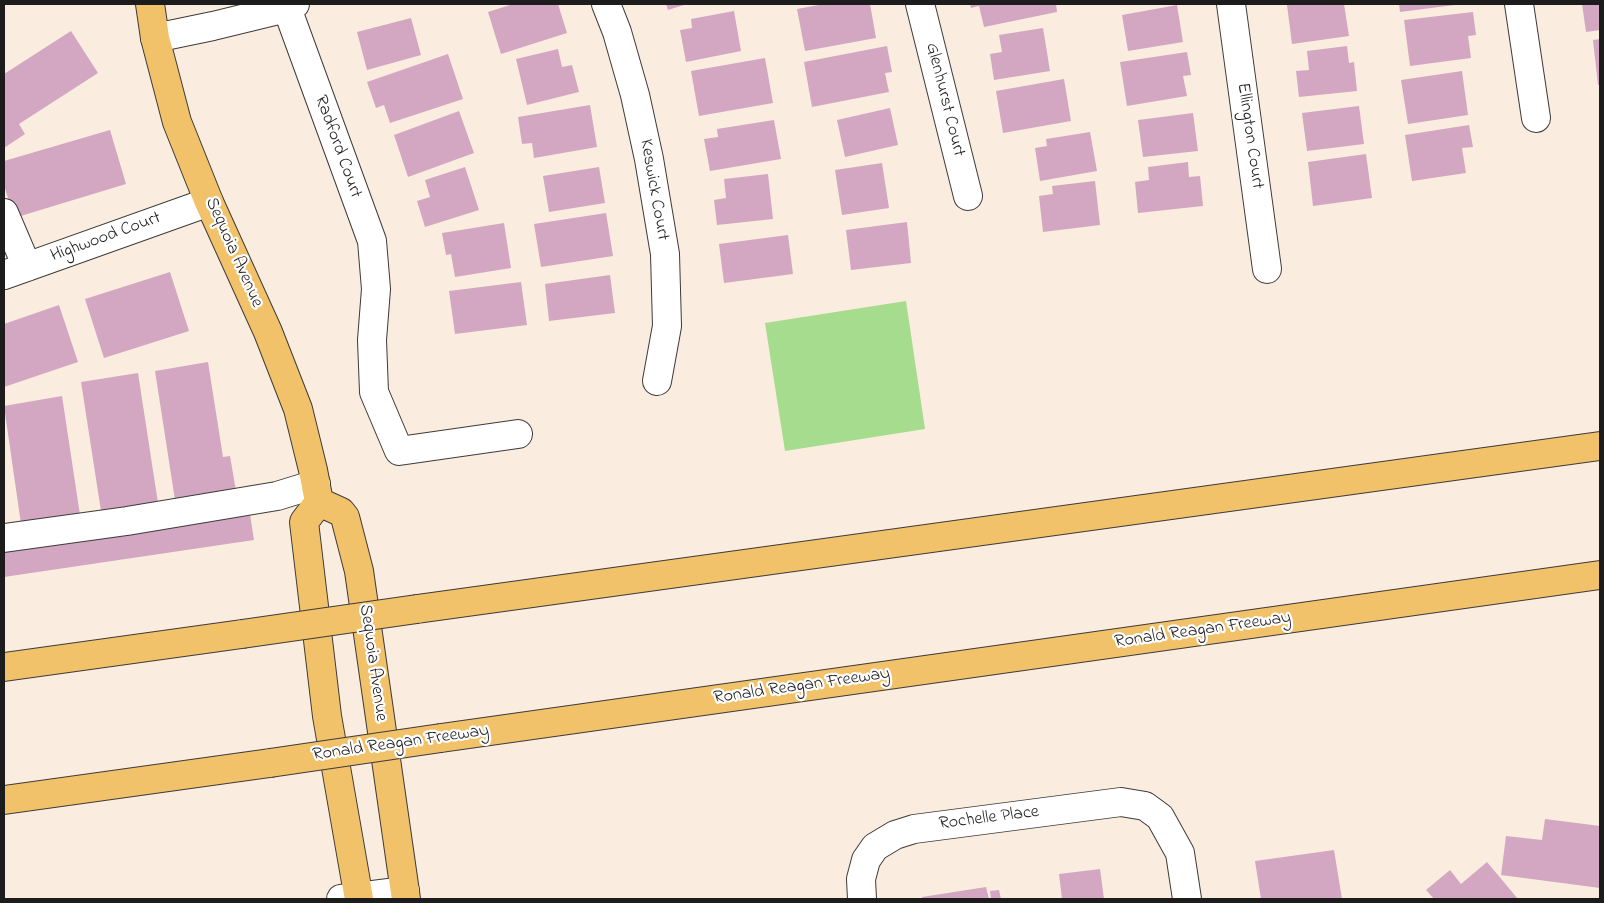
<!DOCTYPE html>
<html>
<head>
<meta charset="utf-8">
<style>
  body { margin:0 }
  #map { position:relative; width:1604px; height:903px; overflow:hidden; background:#faeddf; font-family:"Indie Flower",sans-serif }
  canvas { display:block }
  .frame { position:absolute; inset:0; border:5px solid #1c1c1c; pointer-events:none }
</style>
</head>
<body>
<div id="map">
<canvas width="1604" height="903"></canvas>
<div class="frame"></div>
</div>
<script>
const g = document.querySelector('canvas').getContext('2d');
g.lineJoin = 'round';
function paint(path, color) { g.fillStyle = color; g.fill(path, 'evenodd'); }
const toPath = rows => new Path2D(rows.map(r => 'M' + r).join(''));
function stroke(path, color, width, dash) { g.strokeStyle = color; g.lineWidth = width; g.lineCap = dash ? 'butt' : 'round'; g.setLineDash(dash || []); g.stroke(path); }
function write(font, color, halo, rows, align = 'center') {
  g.font = font + ' "Indie Flower",sans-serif'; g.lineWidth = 4.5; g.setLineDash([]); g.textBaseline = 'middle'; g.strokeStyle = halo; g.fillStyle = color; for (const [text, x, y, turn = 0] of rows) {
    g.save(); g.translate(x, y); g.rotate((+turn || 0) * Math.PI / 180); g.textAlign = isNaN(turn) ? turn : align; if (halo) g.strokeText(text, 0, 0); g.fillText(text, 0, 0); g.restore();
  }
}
paint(toPath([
  [906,301,925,429,785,451,765,323]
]), '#a5dc8e');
paint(toPath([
  [513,4,558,4,567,33,501,54,488,12],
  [666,4,687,4,668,10],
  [824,4,870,4,876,38,805,51,797,9],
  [970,4,1056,4,1057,12,984,27,979,6,971,8],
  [1299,4,1344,4,1349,36,1292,44,1287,5],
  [1399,4,1455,4,1455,5,1400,12],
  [1582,4,1600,4,1600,30,1586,32],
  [1177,5,1183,42,1128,51,1122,15],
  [734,11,741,51,686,62,680,30,692,28,691,19],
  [1473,12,1476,35,1468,36,1471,58,1410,66,1404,20],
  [411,18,421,55,367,70,357,32],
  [1043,28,1050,71,994,80,990,54,1002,52,999,35],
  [71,31,98,73,19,124,25,134,4,148,4,74],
  [1600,39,1600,85,1598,85,1593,40],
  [887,46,892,72,885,73,889,92,812,107,804,62],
  [1347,46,1349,63,1354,62,1357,91,1299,97,1296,71,1309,70,1307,51],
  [558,49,562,67,572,65,579,92,527,105,516,59],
  [1187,52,1191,75,1183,76,1187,96,1127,106,1120,62],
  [448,54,463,99,390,123,384,105,376,108,367,82],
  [765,58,773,103,699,116,691,71],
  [1462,71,1468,115,1408,124,1401,80],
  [1064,79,1071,121,1003,133,996,91],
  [590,105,597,147,534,158,532,143,522,144,518,117],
  [1359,106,1364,144,1307,151,1302,113],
  [890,108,898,145,845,157,837,120],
  [459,111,474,153,408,177,394,135],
  [1193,113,1198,151,1143,157,1138,120],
  [774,120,781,159,710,171,704,139,718,137,717,129],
  [1469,125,1473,147,1462,148,1466,173,1412,181,1405,135],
  [110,130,126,184,14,218,4,185,4,161],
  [1090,132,1097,171,1040,181,1035,148,1047,146,1046,139],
  [1366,154,1372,198,1313,206,1308,162],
  [1188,162,1189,177,1200,176,1203,206,1138,213,1135,182,1149,180,1148,167],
  [882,163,889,208,842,215,835,170],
  [465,167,479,210,425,227,417,201,430,197,425,180],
  [599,167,605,203,549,212,543,176],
  [768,174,773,219,717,225,714,200,726,198,724,179],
  [1095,181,1100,225,1043,232,1039,196,1053,194,1052,186],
  [606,213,613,256,541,267,534,224],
  [907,222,911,263,851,270,846,230],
  [504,223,511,268,455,277,451,254,446,255,442,233],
  [788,235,793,274,724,283,719,244],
  [170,272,189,331,104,358,85,299],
  [610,275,615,313,549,321,545,284],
  [521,282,527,325,455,334,449,291],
  [59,305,78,362,4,387,4,324],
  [208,362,223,457,230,456,236,491,175,500,155,371],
  [138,373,158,503,101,511,81,382],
  [62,396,80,515,21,524,4,406],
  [250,514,254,540,4,577,4,550],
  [1545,819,1600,826,1600,888,1501,875,1506,836,1542,840],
  [1334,850,1342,899,1261,899,1255,861],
  [1487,862,1518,899,1434,899,1426,890,1450,870,1461,884],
  [1100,869,1104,899,1062,899,1059,874],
  [986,887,989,899,922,899,922,897],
  [999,890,1001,899,991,899,990,891]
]), '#d3a7c2');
const minor = toPath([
  [606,4,617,32,635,95,649,159,665,254,667,326,657,381],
  [920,4,968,196],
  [1231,4,1267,269],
  [1519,4,1536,118],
  [287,8,372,241,376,289,372,340,374,392,399,451,518,434],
  [155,38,213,26,287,8,295,4],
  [4,213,27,267],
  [4,275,209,202],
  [4,538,127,521,277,496,316,484],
  [341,899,405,891],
  [862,899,861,879,866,860,875,847,895,835,914,829,1121,802,1145,806,1160,817,1180,853,1187,899]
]);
const major = toPath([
  [150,4,155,38,177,122,209,202,268,332,298,409,313,470,319,502,304,522,327,716,359,899],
  [319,502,341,512,345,517,359,571,406,899]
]);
const highway = toPath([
  [417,609,1600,446],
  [4,667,242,634],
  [441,738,1600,575],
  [4,800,270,763]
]);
stroke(minor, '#3d3b39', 30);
stroke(major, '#3d3b39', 30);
stroke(highway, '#3d3b39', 30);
stroke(minor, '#fff', 28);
stroke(major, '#f2c26a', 28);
stroke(highway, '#f2c26a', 28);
const highwayBridge = toPath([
  [242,634,417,609],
  [270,763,441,738]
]);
stroke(highwayBridge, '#3d3b39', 30, []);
stroke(highwayBridge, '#f2c26a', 28);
write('18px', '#1c1c1c', '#fff', [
  ["Glenhurst Court",944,100,76],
  ["Ellington Court",1249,136,82],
  ["Radford Court",337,147,70],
  ["Keswick Court",653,190,80],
  ["Highwood Court",106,238,-20],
  ["Sequoia Avenue",233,253,66],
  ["Ronald Reagan Freeway",1203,631,-8],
  ["Sequoia Avenue",372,663,82],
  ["Ronald Reagan Freeway",802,687,-8],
  ["Ronald Reagan Freeway",401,744,-8],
  ["Rochelle Place",989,819,-7]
]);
</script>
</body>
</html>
